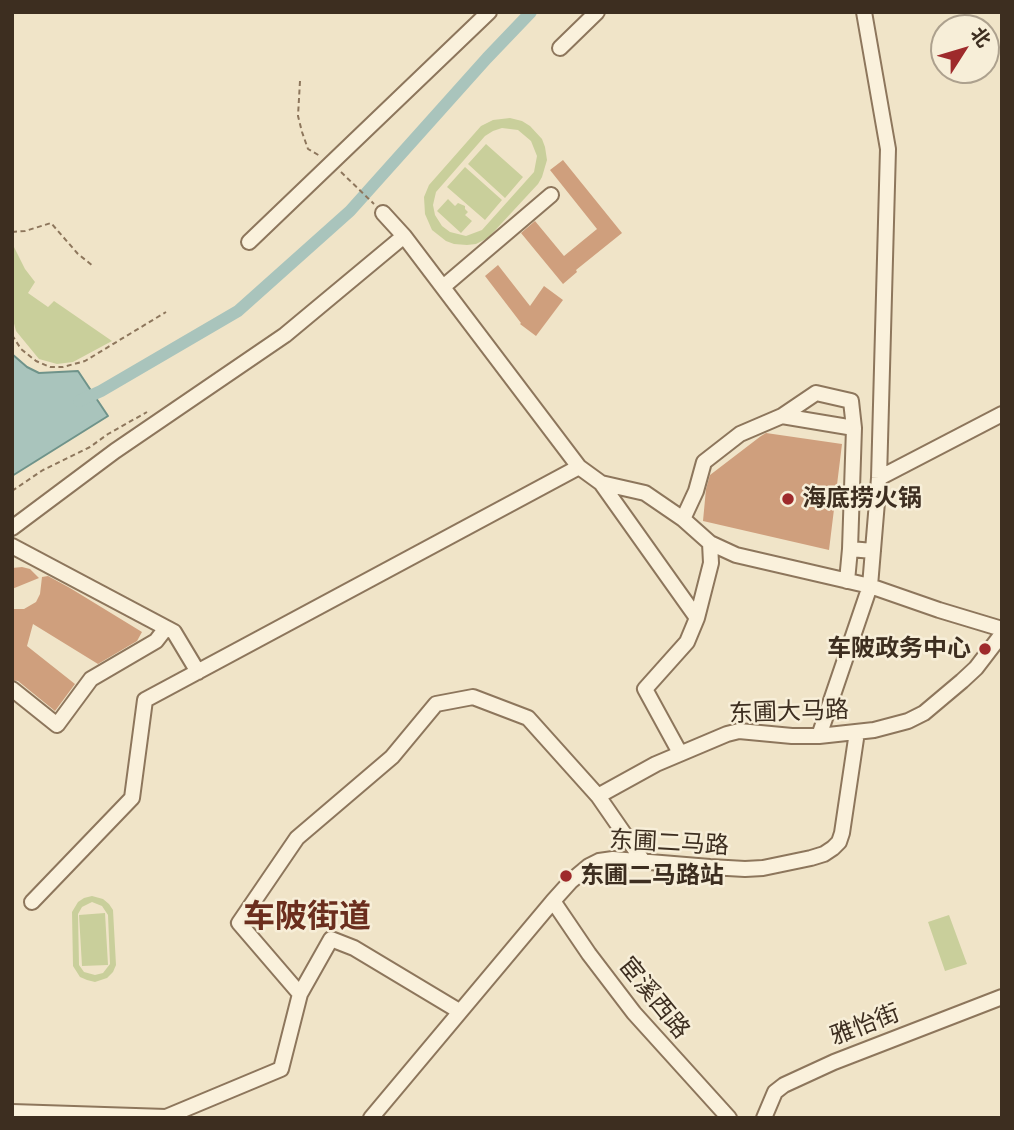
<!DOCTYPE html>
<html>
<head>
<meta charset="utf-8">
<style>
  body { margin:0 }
  #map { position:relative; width:1014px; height:1130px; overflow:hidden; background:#f0e4c8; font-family:"Crimson Pro","Noto Sans SC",serif }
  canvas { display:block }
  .frame { position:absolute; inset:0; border:14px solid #3d2e20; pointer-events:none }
  .north { position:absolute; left:930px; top:14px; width:70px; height:70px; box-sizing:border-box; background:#f7eed8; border:2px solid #ada18e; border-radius:50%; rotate:53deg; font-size:19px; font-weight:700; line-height:28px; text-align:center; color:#3d2e20 }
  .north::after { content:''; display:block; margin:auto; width:24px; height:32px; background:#9e2a2b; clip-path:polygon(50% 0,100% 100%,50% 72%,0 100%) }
</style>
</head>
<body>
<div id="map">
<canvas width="1014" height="1130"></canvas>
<div class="frame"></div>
<div class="north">北</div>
</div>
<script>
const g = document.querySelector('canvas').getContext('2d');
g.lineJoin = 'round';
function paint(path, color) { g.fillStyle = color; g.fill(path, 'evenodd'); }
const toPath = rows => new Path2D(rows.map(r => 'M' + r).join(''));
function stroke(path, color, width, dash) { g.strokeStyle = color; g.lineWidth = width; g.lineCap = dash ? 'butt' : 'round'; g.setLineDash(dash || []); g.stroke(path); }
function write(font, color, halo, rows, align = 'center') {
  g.font = font + ' "Crimson Pro","Noto Sans SC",serif'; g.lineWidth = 5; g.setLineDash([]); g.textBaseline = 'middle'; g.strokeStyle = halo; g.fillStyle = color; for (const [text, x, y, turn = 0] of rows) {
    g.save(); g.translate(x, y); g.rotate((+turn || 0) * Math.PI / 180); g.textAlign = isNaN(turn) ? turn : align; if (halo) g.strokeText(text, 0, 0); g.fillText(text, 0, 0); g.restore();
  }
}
paint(toPath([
  [510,118,522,121,530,126,542,139,545,147,547,160,542,177,538,184,488,238,476,244,467,245,454,244,446,241,432,230,425,214,424,197,429,185,481,126,493,120],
  [502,128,518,130,531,141,537,156,534,172,482,230,466,236,450,232,442,226,435,215,433,205,436,192,485,136,493,131],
  [486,144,523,177,505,198,468,164],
  [465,167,502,200,485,220,447,187],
  [448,199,455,206,458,203,465,206,465,209,468,212,465,215,472,221,461,233,437,211],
  [12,243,25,269,35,282,28,293,48,307,54,301,112,341,73,362,57,364,39,359,16,331,12,316],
  [92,896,103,899,109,904,113,910,116,965,113,972,107,978,95,982,87,980,80,977,73,966,72,912,78,902,84,898],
  [92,902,102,906,108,915,110,964,103,973,95,975,84,972,79,965,78,914,82,907],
  [105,913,108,965,82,966,79,915],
  [949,915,967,964,945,971,928,922]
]), '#c9cf9b');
const water = toPath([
  [12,354,27,367,39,373,78,371,108,416,12,476,12,354]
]);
paint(water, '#a9c4bc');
stroke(water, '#6f938a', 2);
stroke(toPath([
  [79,401,101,391,238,311,350,211,487,58,531,12]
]), '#a9c4bc', 12);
paint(toPath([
  [563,160,622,233,576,270,577,272,563,284,521,233,535,221,564,256,597,229,550,170],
  [498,265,530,306,544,286,563,300,536,336,520,324,521,323,485,276],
  [766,433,842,444,829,550,703,521,706,489,710,475,761,436],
  [22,567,30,569,39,578,12,589,12,568],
  [48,576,70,588,142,632,137,641,98,664,33,624,27,646,75,684,55,711,18,681,12,680,12,609,24,609,36,602,40,594,42,577]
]), '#cf9f7d');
const minor = toPath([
  [560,48,597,12],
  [383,213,404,236,579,467,601,483,697,618,687,642,645,689,680,753],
  [249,242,489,12],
  [443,287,551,195],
  [782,416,816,393,851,401,854,428],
  [879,478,1002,414],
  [601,483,645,493,683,519,710,543,736,555,870,586,939,610,1002,629],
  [683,519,696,491,704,462,740,434,782,416,854,428,850,549,873,551],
  [12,528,115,451,285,335,404,236],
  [12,546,174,632,198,672],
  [847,581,850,549],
  [697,618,711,563,710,543],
  [12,689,57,725,91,679,156,641,166,628],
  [819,736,870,586,879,478,888,149,864,12],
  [598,796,656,764,727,734,739,731,792,736,819,736,874,730,908,721,924,713,962,681,976,668,1002,634],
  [553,901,589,954,634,1013,729,1118],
  [32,902,132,798,145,700,579,467],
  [300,994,239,923,297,838,392,757,436,704,473,697,528,718,598,796,643,861],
  [12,1112,166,1117,281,1069,300,994,331,939,354,948,459,1011],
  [371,1118,553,901,571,881,589,866,599,861,613,859,710,867,745,869,763,868,811,858,824,854,833,848,839,842,842,833,857,732],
  [764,1118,775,1092,784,1085,834,1062,1002,997]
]);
stroke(minor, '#8d765c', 18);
stroke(toPath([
  [300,81,298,116,302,132,308,149,320,156],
  [341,172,374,204],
  [12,232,25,231,51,223,78,254,93,266],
  [12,335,21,349,36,361,50,367,63,367,85,361,166,312],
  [12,491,43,470,90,447,108,434,147,412]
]), '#8d765c', 2, [5, 3.5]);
stroke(minor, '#faf1dc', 14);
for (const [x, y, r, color] of [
  [788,499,7,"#9e2a2b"],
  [985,649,7,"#9e2a2b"],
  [566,876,7,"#9e2a2b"]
]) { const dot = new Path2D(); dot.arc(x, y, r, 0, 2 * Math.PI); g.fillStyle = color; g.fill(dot); stroke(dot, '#f7eed8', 2.5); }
write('bold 24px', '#3d2e20', '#f7eed8', [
  ["海底捞火锅",802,499],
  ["车陂政务中心",971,649,"right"],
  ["东圃二马路站",580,876]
], 'left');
write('24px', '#3d2e20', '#f7eed8', [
  ["东圃大马路",789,712,-2],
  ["东圃二马路",669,843,3],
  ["宦溪西路",654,998,51],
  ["雅怡街",865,1025,-21]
]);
write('bold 32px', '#6b2e1e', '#f7eed8', [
  ["车陂街道",307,917]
]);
</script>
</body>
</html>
